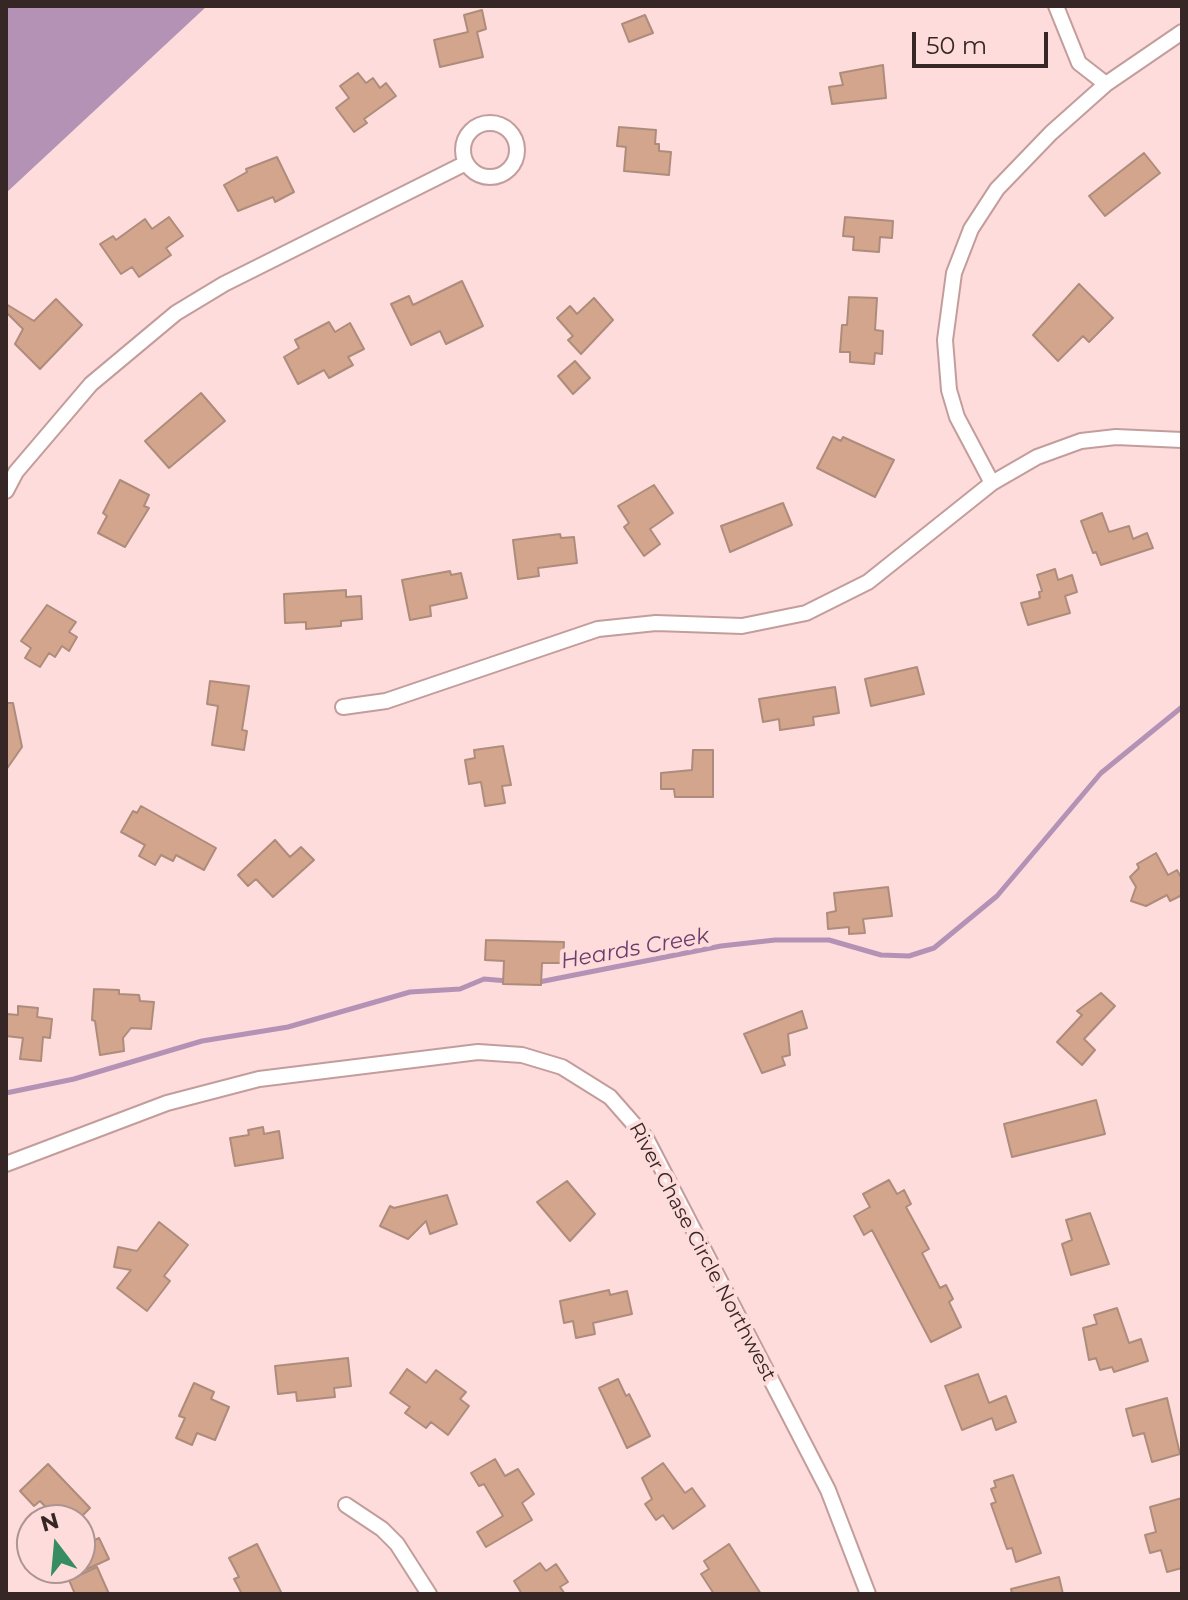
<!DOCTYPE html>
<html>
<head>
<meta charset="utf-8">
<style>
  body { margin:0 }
  #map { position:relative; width:1188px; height:1600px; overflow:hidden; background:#fddcdb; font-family:Montserrat,sans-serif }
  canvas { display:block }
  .frame { position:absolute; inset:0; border:8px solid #362726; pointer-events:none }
  .north { position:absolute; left:16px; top:1504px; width:80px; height:80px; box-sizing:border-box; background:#fddcdb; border:2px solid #ad9493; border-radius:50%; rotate:344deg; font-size:22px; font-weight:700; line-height:32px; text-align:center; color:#362726 }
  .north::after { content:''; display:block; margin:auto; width:28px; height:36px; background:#358d61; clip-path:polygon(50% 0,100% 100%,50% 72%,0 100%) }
  .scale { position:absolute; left:912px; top:32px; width:136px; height:36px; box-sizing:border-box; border:4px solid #362726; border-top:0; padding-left:10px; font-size:24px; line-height:28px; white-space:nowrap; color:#362726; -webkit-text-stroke:6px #fddcdb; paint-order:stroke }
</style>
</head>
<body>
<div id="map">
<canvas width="1188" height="1600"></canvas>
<div class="frame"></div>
<div class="north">N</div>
<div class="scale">50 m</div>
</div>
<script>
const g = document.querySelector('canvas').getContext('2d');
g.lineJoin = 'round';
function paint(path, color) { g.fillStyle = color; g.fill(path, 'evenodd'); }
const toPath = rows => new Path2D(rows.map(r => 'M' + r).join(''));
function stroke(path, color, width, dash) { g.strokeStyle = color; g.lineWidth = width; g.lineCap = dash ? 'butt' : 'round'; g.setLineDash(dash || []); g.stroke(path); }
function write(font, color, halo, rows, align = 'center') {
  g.font = font + ' Montserrat,sans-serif'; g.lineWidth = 8; g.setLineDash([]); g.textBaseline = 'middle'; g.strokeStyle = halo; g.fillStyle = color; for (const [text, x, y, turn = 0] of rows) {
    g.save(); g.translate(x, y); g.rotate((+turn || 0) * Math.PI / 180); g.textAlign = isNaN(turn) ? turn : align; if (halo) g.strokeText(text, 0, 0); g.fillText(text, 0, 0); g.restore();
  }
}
paint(toPath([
  [6,6,207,6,6,193]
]), '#b492b5');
stroke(toPath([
  [534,983,721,946,775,940,829,940,881,955,909,956,934,948,997,896,1101,773,1182,707],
  [6,1093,74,1079,202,1041,288,1027,410,992,460,989,484,979,508,981]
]), '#b492b5', 5);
const building = toPath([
  [482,10,486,29,477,32,483,57,440,67,434,40,468,32,464,15,482,10],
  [645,15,653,33,629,42,622,24,645,15],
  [883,65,886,98,832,104,829,87,843,85,840,73,883,65],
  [358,73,366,83,373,78,380,88,386,83,396,96,364,119,367,123,354,132,336,108,349,98,340,86,358,73],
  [619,127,656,130,655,144,659,144,659,151,671,152,669,175,624,171,626,147,617,146,619,127],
  [1144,153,1160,173,1105,216,1089,196,1144,153],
  [277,157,294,192,275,202,273,197,238,211,224,185,247,172,246,169,277,157],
  [169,217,183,236,166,248,171,255,139,277,132,267,121,274,100,244,113,236,116,240,145,219,152,229,169,217],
  [845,217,893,221,892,238,880,237,879,252,853,250,854,237,843,236,845,217],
  [462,281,483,326,446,344,440,331,411,345,391,304,409,296,413,305,462,281],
  [1079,284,1113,318,1089,342,1083,336,1058,361,1033,335,1079,284],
  [849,297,877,298,875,330,883,331,882,354,875,353,874,364,850,362,850,352,840,352,842,325,847,325,849,297],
  [594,298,613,320,581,354,568,340,573,336,557,318,570,306,577,314,594,298],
  [56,299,82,325,40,369,15,344,23,329,6,312,6,304,34,321,56,299],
  [329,322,335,332,350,323,364,349,348,357,353,365,329,378,324,370,298,384,284,357,299,348,295,340,329,322],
  [575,361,590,378,573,394,558,376,575,361],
  [201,393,225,421,169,468,145,441,201,393],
  [833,437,841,441,843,437,894,460,875,497,817,468,833,437],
  [120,480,149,495,144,506,149,508,125,547,98,533,107,516,103,513,120,480],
  [654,485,673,513,650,529,660,544,644,556,624,527,629,523,618,506,654,485],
  [783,503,792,525,730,552,721,526,783,503],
  [1102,513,1109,532,1129,526,1133,539,1147,533,1153,548,1101,565,1096,552,1093,553,1081,521,1102,513],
  [560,534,561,538,574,537,577,563,538,568,539,576,518,579,513,540,560,534],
  [1055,569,1058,580,1072,575,1077,592,1065,596,1070,613,1028,625,1021,603,1040,598,1039,592,1042,591,1037,575,1055,569],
  [450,571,451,575,461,573,467,598,430,606,431,616,410,620,402,580,450,571],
  [346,590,346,597,361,596,362,619,341,621,341,626,306,629,306,622,285,623,284,594,346,590],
  [47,605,76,622,69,632,77,637,69,651,62,646,55,657,49,653,40,667,25,658,31,648,21,641,47,605],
  [917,667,924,694,871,706,865,679,917,667],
  [210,681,249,686,242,730,247,731,244,750,212,745,218,706,207,704,210,681],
  [835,687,839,713,813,717,814,725,780,730,779,719,763,722,759,699,835,687],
  [6,703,13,703,22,747,6,770,6,703],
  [503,746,511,785,502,786,505,803,485,806,481,782,469,784,465,760,475,758,474,750,503,746],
  [693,750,713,750,713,797,675,797,674,789,661,789,661,773,692,770,693,750],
  [141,806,216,848,204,870,176,855,173,861,161,855,155,865,139,856,145,845,121,832,133,811,137,813,141,806],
  [275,840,290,857,301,847,314,860,273,897,256,879,248,886,238,875,275,840],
  [1156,853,1168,875,1177,870,1182,879,1182,895,1170,901,1167,895,1146,906,1131,901,1136,887,1130,877,1139,868,1137,864,1156,853],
  [888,887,892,916,863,919,865,933,849,934,849,927,828,929,827,913,836,911,834,893,888,887],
  [486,940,564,942,563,963,542,963,541,985,503,984,504,961,485,960,486,940],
  [94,989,119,990,119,994,139,995,140,1001,154,1002,151,1029,131,1028,123,1038,124,1051,100,1055,95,1021,92,1020,94,989],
  [1101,993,1115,1006,1084,1039,1095,1050,1082,1065,1057,1042,1082,1015,1077,1011,1101,993],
  [18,1006,38,1008,37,1017,52,1019,50,1038,43,1037,41,1061,20,1059,23,1038,6,1036,7,1014,18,1015,18,1006],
  [802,1011,807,1028,788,1034,790,1055,782,1057,785,1065,762,1073,744,1034,802,1011],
  [1096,1100,1105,1134,1012,1157,1004,1124,1096,1100],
  [263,1127,264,1134,279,1131,283,1158,235,1166,230,1138,249,1135,248,1130,263,1127],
  [889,1180,897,1194,904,1190,911,1204,906,1207,929,1249,922,1253,940,1288,946,1285,953,1299,949,1302,961,1327,931,1342,872,1230,864,1235,854,1216,870,1207,863,1194,889,1180],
  [567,1181,595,1214,570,1241,537,1202,567,1181],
  [447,1195,457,1224,430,1234,426,1221,408,1239,380,1226,390,1206,394,1208,447,1195],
  [1090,1213,1109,1264,1071,1275,1062,1244,1072,1240,1066,1220,1090,1213],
  [159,1222,188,1245,164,1276,170,1281,147,1311,117,1288,131,1270,114,1267,118,1247,137,1251,159,1222],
  [609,1290,610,1295,627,1291,632,1314,593,1323,595,1334,576,1338,573,1321,564,1323,560,1301,609,1290],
  [1117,1308,1129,1343,1141,1339,1148,1361,1114,1372,1112,1367,1100,1370,1096,1358,1089,1360,1083,1328,1097,1324,1094,1315,1117,1308],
  [348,1358,351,1386,334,1388,335,1397,297,1401,296,1392,278,1394,275,1366,348,1358],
  [407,1369,426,1383,436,1370,466,1392,460,1399,469,1406,448,1435,431,1422,426,1428,405,1413,410,1407,390,1393,407,1369],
  [978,1374,989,1403,1006,1396,1016,1422,996,1430,992,1418,962,1430,945,1386,978,1374],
  [618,1379,626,1396,629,1394,650,1436,627,1448,599,1388,618,1379],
  [194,1383,214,1392,211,1399,229,1407,215,1440,197,1433,192,1445,176,1438,185,1418,179,1416,194,1383],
  [1167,1398,1180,1454,1152,1462,1144,1433,1133,1436,1126,1409,1167,1398],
  [495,1459,505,1476,518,1469,534,1494,522,1503,532,1520,486,1547,477,1532,503,1516,484,1484,479,1486,471,1473,495,1459],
  [663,1463,685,1493,692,1488,705,1506,673,1529,663,1515,656,1520,645,1504,652,1499,642,1478,663,1463],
  [48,1464,90,1508,78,1520,58,1520,40,1501,34,1506,20,1491,48,1464],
  [1013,1475,1041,1553,1016,1562,1012,1548,1007,1549,991,1504,996,1502,991,1489,996,1487,994,1481,1013,1475],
  [1182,1498,1182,1568,1167,1572,1161,1550,1150,1553,1145,1535,1156,1532,1150,1507,1182,1498],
  [99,1538,109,1559,85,1570,80,1547,99,1538],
  [257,1544,282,1594,242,1594,234,1579,239,1577,229,1558,257,1544],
  [729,1544,761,1594,714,1594,701,1574,709,1569,704,1561,729,1544],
  [540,1563,546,1571,556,1564,568,1582,560,1587,565,1594,522,1594,514,1581,540,1563],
  [97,1567,109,1594,75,1594,69,1580,97,1567],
  [1059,1577,1063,1594,1012,1594,1011,1589,1059,1577]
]);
paint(building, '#d3a58d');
stroke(building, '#ad8c7c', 2);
const street = toPath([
  [1056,6,1079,63,1106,84],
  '463 150a27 27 0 1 1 54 0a27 27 0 1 1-54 0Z',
  [992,483,957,417,949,390,945,340,954,273,971,229,997,189,1051,133,1106,84,1182,32],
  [6,491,16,472,91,384,176,313,224,284,466,163],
  [343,707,386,701,598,629,656,623,742,626,806,613,868,582,992,483,1037,457,1081,441,1116,437,1182,440],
  [6,1164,167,1103,259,1079,478,1052,522,1055,562,1067,610,1097,646,1138,828,1490,868,1594],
  [346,1505,382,1529,397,1544,429,1594]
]);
stroke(street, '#c39d9b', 18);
stroke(street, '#fff', 14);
write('20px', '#362726', '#fddcdb', [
  ["River Chase Circle Northwest",702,1252,62]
]);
write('italic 22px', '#6b3d6d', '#fddcdb', [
  ["Heards Creek",635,949,-10]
]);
</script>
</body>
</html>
